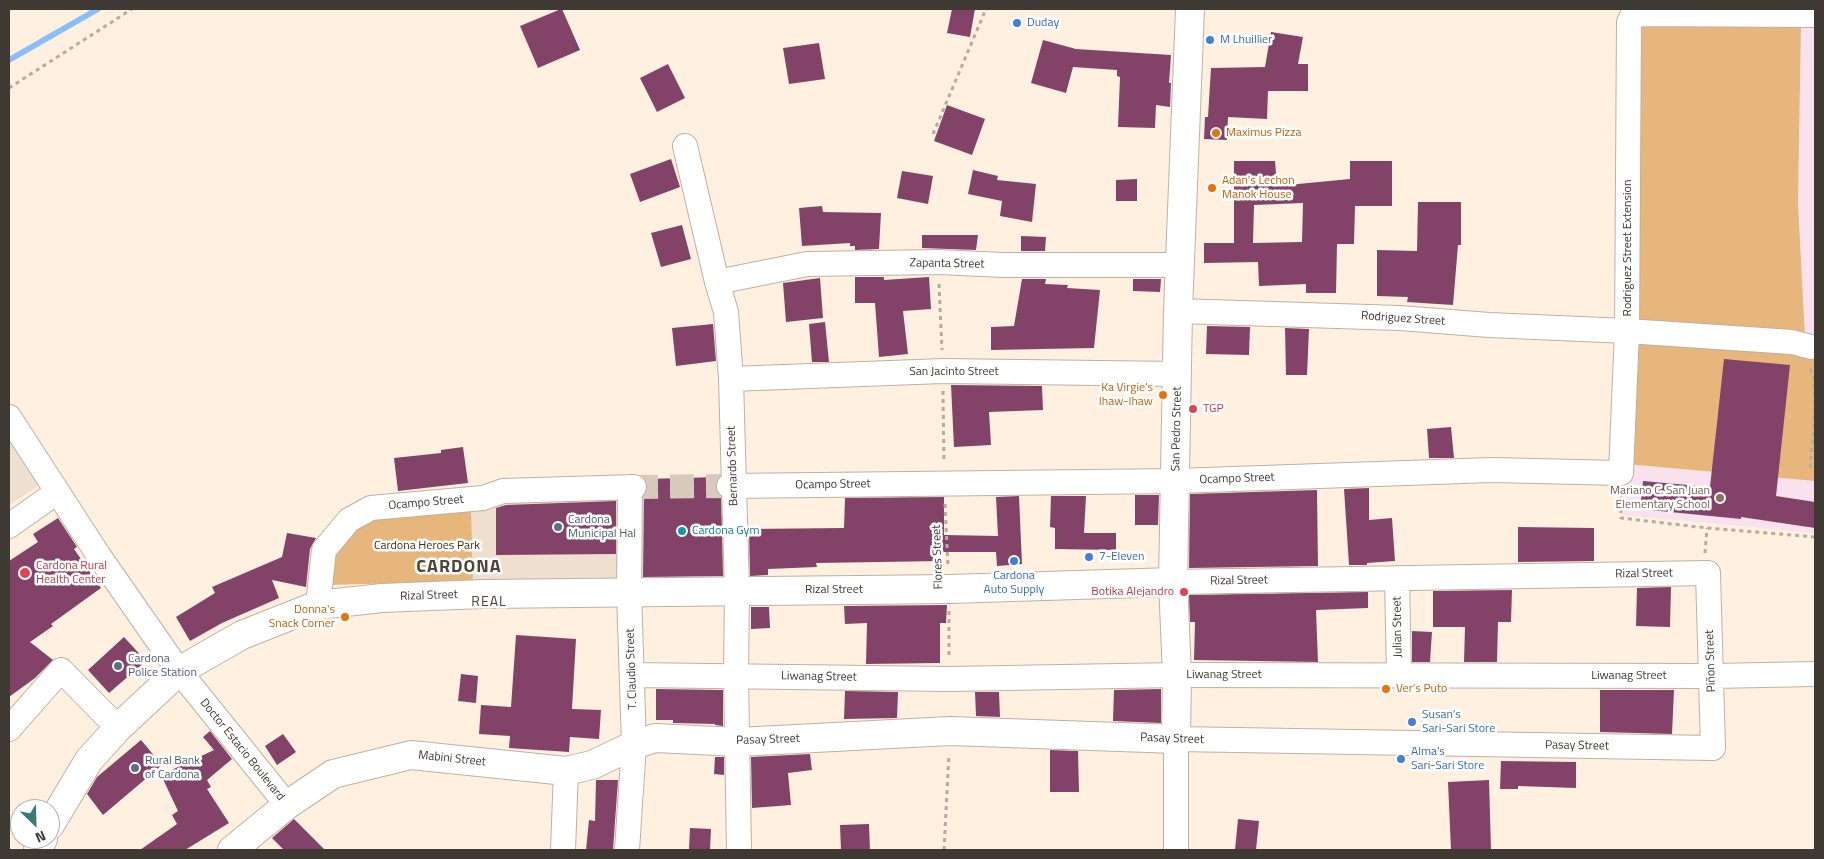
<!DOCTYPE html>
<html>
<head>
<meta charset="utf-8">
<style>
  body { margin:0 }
  #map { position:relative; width:1824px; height:859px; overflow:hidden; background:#fff0e0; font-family:"Titillium Web",sans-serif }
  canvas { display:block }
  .frame { position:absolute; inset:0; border:10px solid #3e3932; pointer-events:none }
  .north { position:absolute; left:10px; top:799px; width:50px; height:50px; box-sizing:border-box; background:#fff; border:1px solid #b2b0ad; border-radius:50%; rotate:156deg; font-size:14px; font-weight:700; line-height:20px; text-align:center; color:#3e3932 }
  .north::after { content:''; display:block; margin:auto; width:18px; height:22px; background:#357d76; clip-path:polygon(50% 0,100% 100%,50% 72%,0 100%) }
</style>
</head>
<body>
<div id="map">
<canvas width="1824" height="859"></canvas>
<div class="frame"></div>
<div class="north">N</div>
</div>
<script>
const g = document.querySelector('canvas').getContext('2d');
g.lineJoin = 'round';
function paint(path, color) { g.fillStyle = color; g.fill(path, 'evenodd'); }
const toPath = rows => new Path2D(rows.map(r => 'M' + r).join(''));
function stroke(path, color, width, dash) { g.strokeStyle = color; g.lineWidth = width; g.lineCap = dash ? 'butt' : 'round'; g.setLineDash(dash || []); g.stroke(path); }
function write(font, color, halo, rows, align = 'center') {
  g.font = font + ' "Titillium Web",sans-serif'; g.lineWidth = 5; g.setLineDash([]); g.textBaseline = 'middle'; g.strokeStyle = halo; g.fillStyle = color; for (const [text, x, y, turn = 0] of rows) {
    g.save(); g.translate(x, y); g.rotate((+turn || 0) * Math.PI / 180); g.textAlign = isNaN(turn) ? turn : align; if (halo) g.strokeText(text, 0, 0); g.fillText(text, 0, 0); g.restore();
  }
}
paint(toPath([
  [9,436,40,485,9,505],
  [732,475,735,577,473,581,471,507,499,494]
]), '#efdfce');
paint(toPath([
  [1815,23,1815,348,1805,337,1798,203,1801,24],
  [1626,464,1815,481,1815,533,1623,515]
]), '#f9e1ed');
paint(toPath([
  [1637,20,1801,24,1798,203,1805,337,1815,348,1815,481,1626,464],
  [471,507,473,581,329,585,334,547,361,518]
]), '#e6b67c');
stroke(toPath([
  [9,60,98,9]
]), '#8abef8', 6);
paint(toPath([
  [561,9,562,9,580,50,538,68,520,26],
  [952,9,975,9,970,37,947,33],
  [1271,32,1303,37,1298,64,1308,64,1308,91,1268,91,1267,119,1228,117,1227,140,1204,139,1205,117,1208,117,1211,68,1265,67],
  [1043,40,1076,49,1171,55,1169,83,1171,83,1170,107,1156,105,1155,128,1118,127,1120,77,1117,76,1117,70,1073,67,1066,93,1031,83],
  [819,43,825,79,789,84,783,48],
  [668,64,685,98,657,112,640,78],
  [947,105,985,119,972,155,934,141],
  [671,159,680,187,640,202,630,174],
  [1234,161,1275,161,1277,186,1350,179,1350,161,1392,161,1392,206,1355,206,1354,244,1337,244,1336,293,1306,293,1306,284,1259,286,1258,262,1204,263,1204,243,1234,243],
  [1303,203,1302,242,1253,243,1254,205],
  [973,170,998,176,997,180,1036,184,1032,222,1000,216,1002,201,968,194],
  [902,171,933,176,928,204,897,198],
  [1137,179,1137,201,1116,201,1116,180],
  [1418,202,1461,202,1461,245,1458,245,1453,305,1407,302,1408,297,1377,296,1377,250,1417,251],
  [822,206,823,212,881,213,879,249,855,250,855,246,850,246,850,243,802,246,799,208],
  [682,225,691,259,661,267,651,233],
  [922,235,978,235,976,250,922,248],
  [1021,236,1046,237,1045,251,1021,251],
  [855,277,884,277,884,280,929,277,931,309,903,311,908,354,879,357,875,303,855,303],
  [820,278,823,318,786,322,783,283],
  [1022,279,1046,279,1045,284,1068,285,1067,288,1100,290,1094,348,991,350,991,327,1014,326],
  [1133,279,1161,279,1160,292,1133,291],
  [825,322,829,362,812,362,809,324],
  [713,324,716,361,676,366,672,328],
  [1207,326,1250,327,1249,355,1206,354],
  [1285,328,1309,329,1307,375,1286,375],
  [1724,359,1790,365,1776,496,1815,502,1815,528,1741,517,1741,519,1640,509,1643,481,1710,487],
  [951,385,1042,386,1043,410,989,412,991,445,954,447],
  [1451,427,1454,458,1429,458,1427,429],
  [463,447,468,483,398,491,394,458,441,453,441,450],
  [719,477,715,487,717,493,721,496,723,576,643,577,644,496,648,487,645,479],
  [1369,488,1369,520,1392,518,1395,561,1367,563,1367,565,1349,565,1344,489],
  [1317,490,1318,566,1189,568,1190,494],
  [1135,495,1159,495,1158,525,1135,525],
  [1019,496,1022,564,997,566,996,552,942,552,942,561,816,563,817,567,768,569,768,575,750,576,749,529,844,528,845,498,944,497,944,535,998,536,996,497],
  [1051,496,1086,496,1084,533,1116,533,1116,550,1055,549,1055,528,1050,527],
  [616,501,616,554,496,555,496,508,506,505],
  [58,518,77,547,74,549,101,588,51,624,53,626,30,642,53,660,35,678,9,697,9,561,38,542,33,534],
  [1518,527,1594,528,1594,561,1518,562],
  [287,533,316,538,310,549,306,587,272,580,279,598,222,623,190,641,176,617,215,593,212,587,282,557],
  [1671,587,1670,627,1636,626,1637,588],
  [1512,590,1511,622,1498,622,1497,662,1464,662,1465,627,1433,627,1433,591],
  [1368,592,1368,608,1316,610,1318,662,1194,660,1195,622,1190,622,1189,595],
  [947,605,946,623,940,623,940,663,866,664,867,623,845,624,844,606],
  [751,607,769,607,770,628,751,629],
  [1412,631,1432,632,1430,662,1412,662],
  [516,635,576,639,572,709,601,710,599,739,570,737,569,752,509,748,510,736,479,734,481,705,511,707],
  [124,637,146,661,109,693,88,670],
  [461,674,478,676,476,703,458,701],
  [656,689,723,690,723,726,715,725,715,724,673,723,673,720,656,720],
  [1161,689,1161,723,1113,721,1114,690],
  [1600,690,1674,690,1672,734,1600,732],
  [845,691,898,692,897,718,844,719],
  [975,692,999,692,1000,717,976,716],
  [210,731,232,759,207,780,211,787,207,789,229,823,185,850,140,850,177,824,172,815,178,811,161,775,214,750,203,737],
  [283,734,296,752,277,765,265,746],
  [141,740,162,765,103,815,87,794,97,777],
  [1050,750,1078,751,1079,792,1050,792],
  [810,754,812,770,788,773,791,805,752,808,751,757],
  [715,757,724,757,724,775,714,774],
  [1501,761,1576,762,1576,788,1518,786,1518,789,1500,789],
  [596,780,618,780,613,850,586,850,589,820,595,821],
  [1489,780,1491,850,1451,850,1448,782],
  [294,819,325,850,284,850,272,838],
  [1238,819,1259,821,1256,850,1235,850],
  [869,824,870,850,841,850,840,825],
  [690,828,711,829,710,850,689,850]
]), '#834368');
stroke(toPath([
  [634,487,729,486]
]), '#d8cbbd', 24, [24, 12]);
const minor = toPath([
  [685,146,717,282,726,312,731,379,737,591,736,675,739,850],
  [717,282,807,264,938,262,1003,265,1179,265],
  [1178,311,1400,318,1489,325,1627,331,1792,342,1811,347],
  [731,379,943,371,1178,374],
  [9,417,99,556,179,671,287,805],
  [729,486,1176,481,1492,470,1621,473,1627,331,1629,22,1633,14,1815,15],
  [9,526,57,492],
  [1397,578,1399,675],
  [1173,582,1708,573,1713,748,1176,739,1176,850],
  [318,605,324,550,349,520,371,508,483,498,503,491,634,487],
  [632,675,949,679,1177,675,1712,676,1815,674],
  [9,729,61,670,118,728],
  [563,850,566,771],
  [627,850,634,745,629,592,630,487]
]);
const major = toPath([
  [50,825,89,760,118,728,179,671,242,635,318,605,382,598,483,594,949,589,1173,582],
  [38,850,43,839],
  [232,850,287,805,333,774,411,755,566,771,592,765,634,745,655,738,738,742,950,731,1176,739,1177,675,1173,582,1178,311,1190,9]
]);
stroke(minor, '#bfb1a2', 26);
stroke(major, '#bfb1a2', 30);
stroke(toPath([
  [9,88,132,9],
  [933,134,986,9,988,9],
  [939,284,942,350],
  [1810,369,1814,376,1815,411,1810,469],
  [943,391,944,462],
  [1621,493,1621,518,1707,528,1815,537],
  [945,504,948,567],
  [1705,553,1707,528],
  [949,611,949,657],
  [944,850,949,754]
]), '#b7ab9f', 3, [4, 4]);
stroke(minor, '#fff', 24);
stroke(major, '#fff', 28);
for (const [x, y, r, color] of [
  [1017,23,5,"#3f7fe0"],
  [1210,40,5,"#3f7fe0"],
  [1216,133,5,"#e8710a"],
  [1212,188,5,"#e8710a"],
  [1163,395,5,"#e8710a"],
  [1193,409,5,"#e0444e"],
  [1720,498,5,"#8d6e63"],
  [558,527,5,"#5c6f8a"],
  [682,531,5,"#0f9aa8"],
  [1089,557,5,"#3f7fe0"],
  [1014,561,5,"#3f7fe0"],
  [25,573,6,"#e0444e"],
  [1184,592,5,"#e0444e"],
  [345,617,5,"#e8710a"],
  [118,666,5,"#5c6f8a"],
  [1386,689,5,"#e8710a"],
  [1412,722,5,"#3f7fe0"],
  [1401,759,5,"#3f7fe0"],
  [135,768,5,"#5c6f8a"]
]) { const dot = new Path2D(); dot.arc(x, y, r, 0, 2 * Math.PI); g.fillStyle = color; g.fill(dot); stroke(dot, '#fff', 2); }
write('12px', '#366cbe', '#fff', [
  ["Duday",1027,23],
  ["M Lhuillier",1220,40],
  ["7-Eleven",1099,557],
  ["Cardona",1014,576,"center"],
  ["Auto Supply",1014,590,"center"],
  ["Susan’s",1422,715],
  ["Sari-Sari Store",1422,729],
  ["Alma’s",1411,752],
  ["Sari-Sari Store",1411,766]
], 'left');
write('12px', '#c56008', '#fff', [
  ["Maximus Pizza",1226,133],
  ["Adan's Lechon",1222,181],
  ["Manok House",1222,195],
  ["Ka Virgie’s",1153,388,"right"],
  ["Ihaw-Ihaw",1153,402,"right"],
  ["Donna's",335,610,"right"],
  ["Snack Corner",335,624,"right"],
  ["Ver’s Puto",1396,689]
], 'left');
write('12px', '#3e3932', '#fff', [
  ["Rodriguez Street Extension",1628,248,-90],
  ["Zapanta Street",947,264,1],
  ["Rodriguez Street",1403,319,4],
  ["San Jacinto Street",954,372],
  ["San Pedro Street",1177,429,-89],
  ["Bernardo Street",733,466,-92],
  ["Ocampo Street",1237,479,-2],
  ["Ocampo Street",833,485,-1],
  ["Ocampo Street",426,503,-5],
  ["Flores Street",938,557,-92],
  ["Rizal Street",1644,574,-1],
  ["Rizal Street",1239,581,-1],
  ["Rizal Street",834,590],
  ["Rizal Street",429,596,-2],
  ["Julian Street",1398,627,-91],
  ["Piñon Street",1711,661,-92],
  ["T. Claudio Street",632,669,-92],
  ["Liwanag Street",1224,675],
  ["Liwanag Street",1629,676],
  ["Liwanag Street",819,677,1],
  ["Pasay Street",1172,739,2],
  ["Pasay Street",768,740,-2],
  ["Pasay Street",1577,746,1],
  ["Doctor Estacio Boulevard",242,750,51],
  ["Mabini Street",452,759,6]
]);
write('12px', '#be3a42', '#fff', [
  ["TGP",1203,409],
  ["Cardona Rural",36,566],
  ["Health Center",36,580],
  ["Botika Alejandro",1174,592,"right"]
], 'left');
write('12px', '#785e54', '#fff', [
  ["Mariano C. San Juan",1710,491],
  ["Elementary School",1710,505]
], 'right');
write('12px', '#4e5e75', '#fff', [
  ["Cardona",568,520],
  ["Municipal Hal",568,534],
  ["Cardona",128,659],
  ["Police Station",128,673],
  ["Rural Bank",145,761],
  ["of Cardona",145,775]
], 'left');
write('12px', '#0d838f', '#fff', [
  ["Cardona Gym",692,531]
], 'left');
write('12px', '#432e12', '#fff', [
  ["Cardona Heroes Park",427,546]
]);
g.letterSpacing = '1px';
write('14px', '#4f4336', '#fff', [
  ["REAL",489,603]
]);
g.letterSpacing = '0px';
g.letterSpacing = '1px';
write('bold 18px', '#4f4336', '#fff', [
  ["CARDONA",459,568]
]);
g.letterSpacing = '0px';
</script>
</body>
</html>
